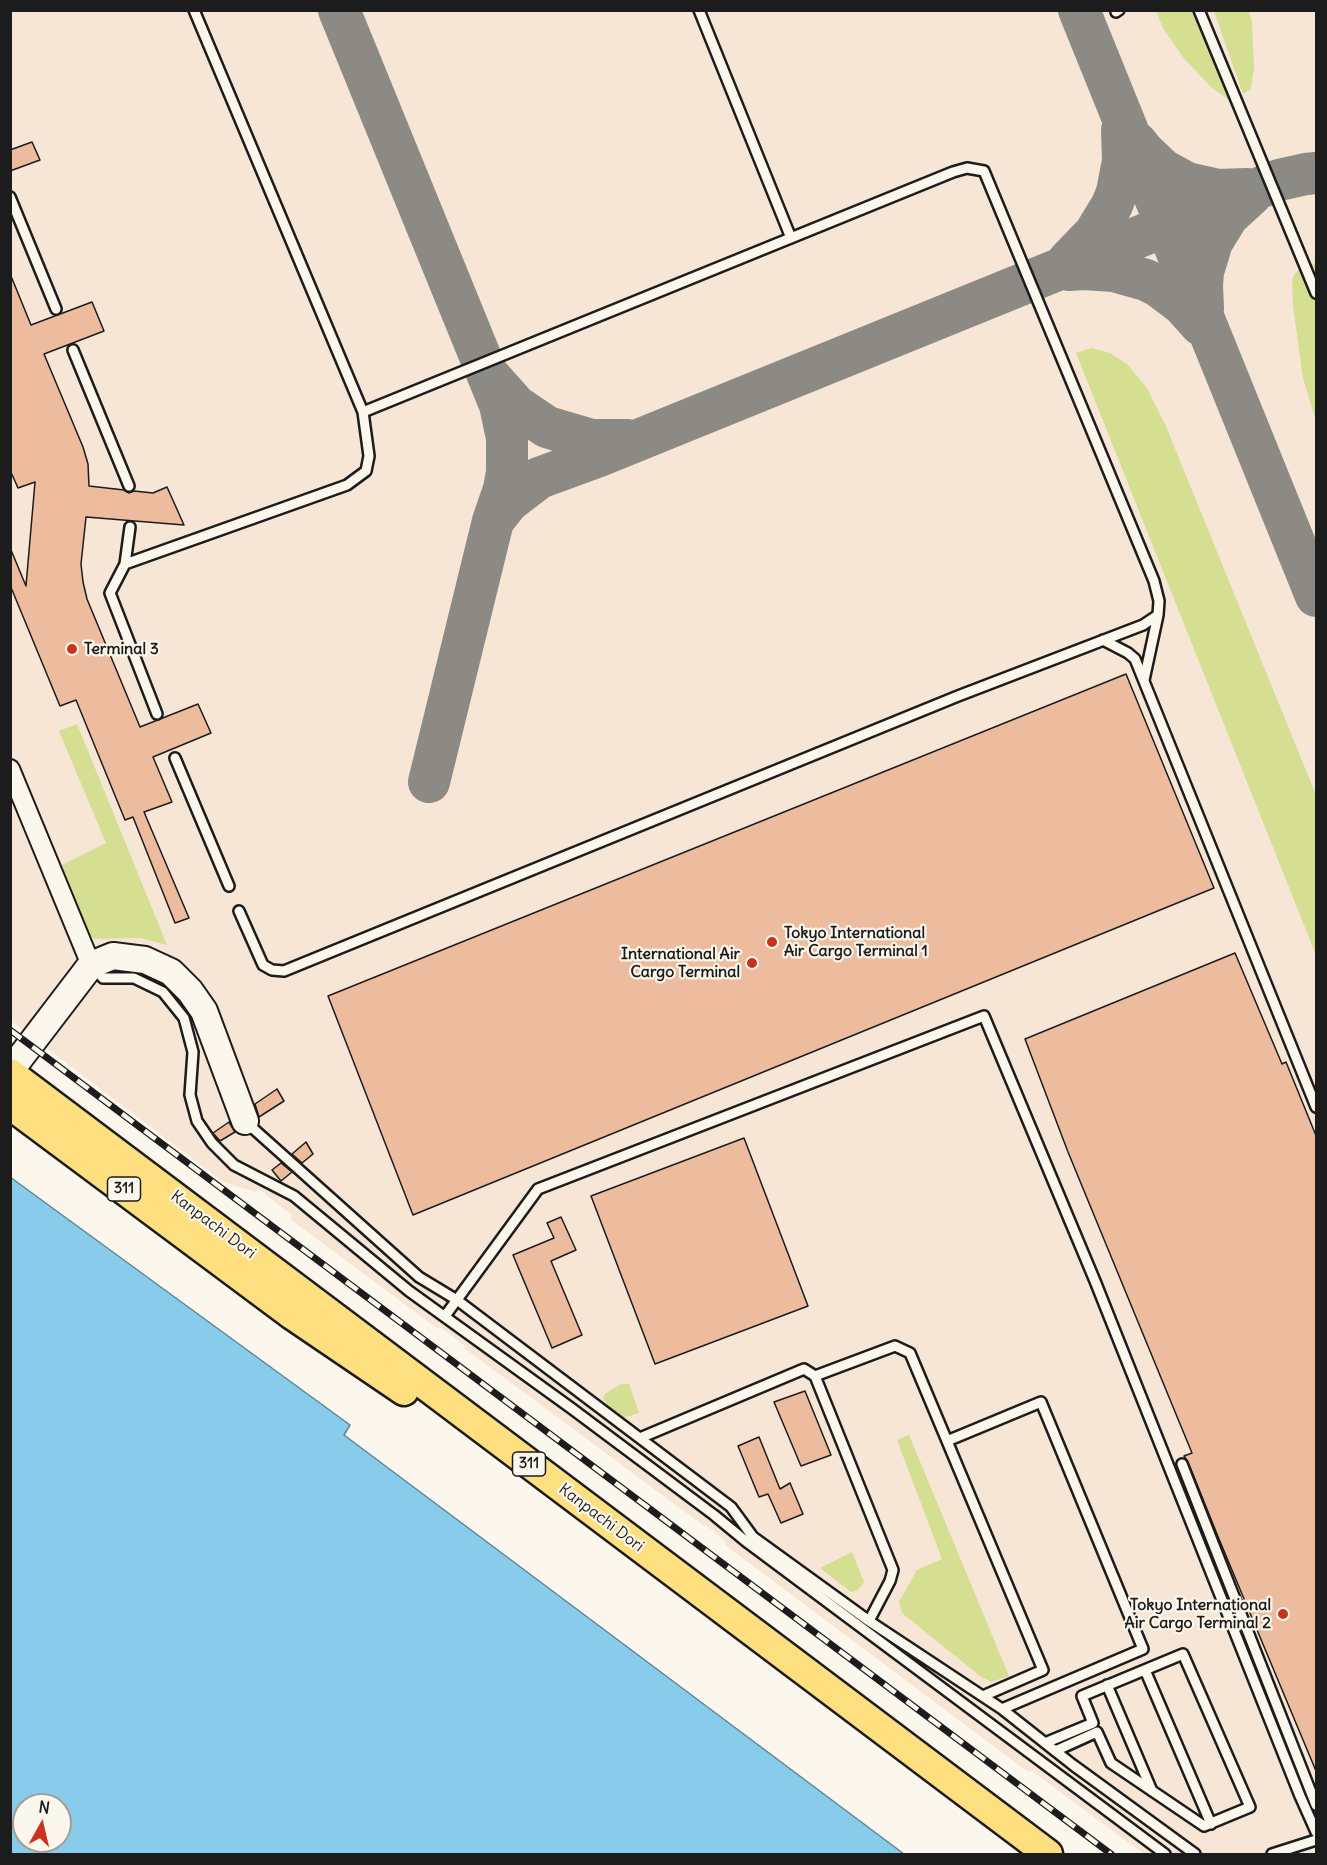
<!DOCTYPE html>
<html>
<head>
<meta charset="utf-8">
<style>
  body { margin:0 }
  #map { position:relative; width:1327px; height:1865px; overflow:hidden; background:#fbf7ec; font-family:Delius,sans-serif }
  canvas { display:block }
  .frame { position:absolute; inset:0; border:12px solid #1c1c1c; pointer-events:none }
  .north { position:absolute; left:12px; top:1793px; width:60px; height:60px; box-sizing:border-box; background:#fbf7ec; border:2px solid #a29f99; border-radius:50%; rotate:8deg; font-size:16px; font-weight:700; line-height:24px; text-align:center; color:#1c1c1c }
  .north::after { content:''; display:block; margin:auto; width:21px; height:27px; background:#c8321e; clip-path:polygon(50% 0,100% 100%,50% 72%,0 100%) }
</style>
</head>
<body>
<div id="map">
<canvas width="1327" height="1865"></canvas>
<div class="frame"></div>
<div class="north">N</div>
</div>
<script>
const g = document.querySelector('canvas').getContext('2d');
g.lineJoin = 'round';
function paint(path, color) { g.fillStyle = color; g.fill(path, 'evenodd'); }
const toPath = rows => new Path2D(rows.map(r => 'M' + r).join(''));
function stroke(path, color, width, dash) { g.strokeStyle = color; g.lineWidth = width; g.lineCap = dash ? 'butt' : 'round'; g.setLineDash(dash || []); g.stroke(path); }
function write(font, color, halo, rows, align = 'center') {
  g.font = font + ' Delius,sans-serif'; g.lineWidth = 4.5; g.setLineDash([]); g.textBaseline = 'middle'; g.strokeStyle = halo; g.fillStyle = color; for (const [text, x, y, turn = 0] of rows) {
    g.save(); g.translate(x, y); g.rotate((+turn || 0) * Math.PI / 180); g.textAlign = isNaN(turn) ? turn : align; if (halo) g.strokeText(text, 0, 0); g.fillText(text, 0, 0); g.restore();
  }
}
paint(toPath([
  [10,11,1316,11,1316,1854,1144,1854,1032,1771,1028,1772,725,1545,726,1542,706,1525,704,1526,464,1348,465,1346,440,1327,438,1329,290,1219,292,1215,258,1189,255,1192,223,1182,11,1021]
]), '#f7e5d5');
paint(toPath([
  [1156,11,1195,11,1234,96,1229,100,1211,87,1183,57,1163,28],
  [1214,11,1249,11,1252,22,1254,68,1251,89,1243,94],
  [1315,263,1316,263,1316,421,1303,378,1293,306,1292,283,1294,274,1303,267],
  [1091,348,1110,353,1127,364,1147,388,1165,424,1316,795,1316,955,1076,353],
  [77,724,167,945,140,938,95,939,87,933,62,865,106,843,59,731],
  [621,1384,629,1384,639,1413,623,1418,609,1407,603,1398,606,1393],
  [909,1435,1009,1676,991,1682,980,1676,902,1613,899,1602,917,1570,942,1559,897,1440],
  [852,1552,864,1582,858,1590,851,1592,820,1568]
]), '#d4df92');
const water = toPath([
  [10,1177,350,1425,344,1435,904,1854,11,1854,10,1177],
  [24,1805,60,1805,60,1841,24,1841,24,1805]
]);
paint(water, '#89cbea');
stroke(water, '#5d8598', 1.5);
stroke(toPath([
  [339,10,500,405,507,438,507,472,504,489,493,521,429,782],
  [1079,10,1316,596],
  [1137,143,1143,151,1163,170,1187,183,1218,190,1247,189],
  [1068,261,1095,233,1112,205,1117,192,1123,161,1122,130],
  [1069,270,1083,269,1114,271,1146,280,1158,286,1182,304,1201,325],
  [1203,309,1202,285,1203,272,1212,242,1228,216,1251,195],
  [492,379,516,406,547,427,591,440,628,440],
  [493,521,509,501,539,478,599,456,1279,180,1306,174,1316,173]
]), '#8c8a84', 42);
const building = toPath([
  [32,142,40,160,10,171,10,150,32,142],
  [11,276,31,325,92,302,104,331,44,354,83,447,88,464,89,486,124,490,129,493,134,491,153,493,167,487,184,525,86,517,81,564,83,582,87,599,140,727,198,704,211,733,153,757,172,802,144,812,189,918,175,923,133,817,125,820,76,700,60,706,10,585,11,550,26,586,35,482,18,488,10,470,11,276],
  [1126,674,1214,888,413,1215,328,996,1126,674],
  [1235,953,1282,1064,1286,1062,1317,1138,1316,1771,1219,1539,1188,1462,1184,1456,1192,1453,1068,1152,1025,1039,1235,953],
  [277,1089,284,1101,259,1117,255,1104,277,1089],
  [229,1122,235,1132,220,1141,213,1133,229,1122],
  [744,1138,808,1306,655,1364,591,1196,744,1138],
  [306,1142,313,1154,302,1163,292,1154,306,1142],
  [281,1163,292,1172,281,1181,272,1170,281,1163],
  [561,1217,576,1250,551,1261,582,1335,552,1348,513,1255,554,1238,547,1223,561,1217],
  [805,1391,831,1455,801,1466,774,1402,805,1391],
  [759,1437,780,1489,790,1483,803,1514,781,1523,768,1494,759,1497,738,1446,759,1437]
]);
paint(building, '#edbb9e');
stroke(building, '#1c1c1c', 1.5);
const lane = toPath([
  [699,10,791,238],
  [1199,10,1316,293],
  [1116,12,1119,10],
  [10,197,56,309],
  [73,350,129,486],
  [363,412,953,172,967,168,984,171,1154,581,1159,601,1158,615,1144,680],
  [130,527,125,564,110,593,157,714],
  [125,564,347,485,366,471,369,456,363,412,194,10],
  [1103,640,1128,653,1135,659,1316,1107],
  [175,758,229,886],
  [239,911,263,965,272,970,284,971,958,696,1143,625,1158,615],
  [93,966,103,978,134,978,163,992,184,1018,193,1052,190,1095,197,1121,212,1143,234,1165,294,1196,409,1291,571,1408,714,1515,748,1543,1165,1854],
  [247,1123,419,1277,457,1300,731,1507,753,1537,869,1621,1002,1709,1073,1765,1195,1854],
  [445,1316,538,1189,984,1016,1095,1281,1300,1796,1316,1832],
  [815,1376,895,1346,910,1353,947,1441],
  [640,1438,804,1369,815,1376,893,1570,890,1581,869,1621],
  [1182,1464,1316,1805],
  [1145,1670,1211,1824],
  [1107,1685,1152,1791],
  [983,1696,1043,1670,947,1441,1041,1402,1143,1649,1002,1709],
  [1045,1743,1093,1723,1082,1696,1183,1654,1250,1807,1204,1826,1111,1763,1097,1732,1055,1751],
  [1272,1854,1316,1840]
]);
const street = toPath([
  [10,769,91,965]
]);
const secondary = toPath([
  [10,1071,91,965,113,956,145,960,171,972,190,991,204,1011,245,1121]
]);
const primary = toPath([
  [10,1073,1048,1854],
  [10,1105,292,1315,404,1391]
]);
stroke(lane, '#1c1c1c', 14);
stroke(street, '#1c1c1c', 22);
stroke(secondary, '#1c1c1c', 30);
stroke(primary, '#1c1c1c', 33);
stroke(lane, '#fbf7ec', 9);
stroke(street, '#fbf7ec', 18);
stroke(secondary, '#fbf7ec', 26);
stroke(primary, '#fedf80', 28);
const rail = toPath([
  [10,1030,1111,1854]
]);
stroke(rail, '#1c1c1c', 7);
stroke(rail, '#fbf7ec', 4.5, [14]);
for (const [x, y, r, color] of [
  [72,649,6,"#c8321e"],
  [772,942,6,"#c8321e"],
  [752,963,6,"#c8321e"],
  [1283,1614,6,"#c8321e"]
]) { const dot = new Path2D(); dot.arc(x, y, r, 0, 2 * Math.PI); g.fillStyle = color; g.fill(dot); stroke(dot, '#fbf7ec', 2); }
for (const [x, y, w] of [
  [124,1189,33],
  [529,1464,33]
]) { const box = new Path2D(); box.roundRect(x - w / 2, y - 12, w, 24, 4.5); g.fillStyle = '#fbf7ec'; g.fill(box); stroke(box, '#1c1c1c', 1.5); }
write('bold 15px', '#1c1c1c', null, [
  ["311",124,1189],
  ["311",529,1464]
]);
write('bold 16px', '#1c1c1c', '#fbf7ec', [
  ["Terminal 3",84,649],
  ["Tokyo International",784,933],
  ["Air Cargo Terminal 1",784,951],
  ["International Air",740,954,"right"],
  ["Cargo Terminal",740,972,"right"],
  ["Tokyo International",1271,1605,"right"],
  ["Air Cargo Terminal 2",1271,1623,"right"]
], 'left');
write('16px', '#1c1c1c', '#fbf7ec', [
  ["Kanpachi Dori",213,1225,37],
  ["Kanpachi Dori",601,1518,37]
]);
</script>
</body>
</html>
